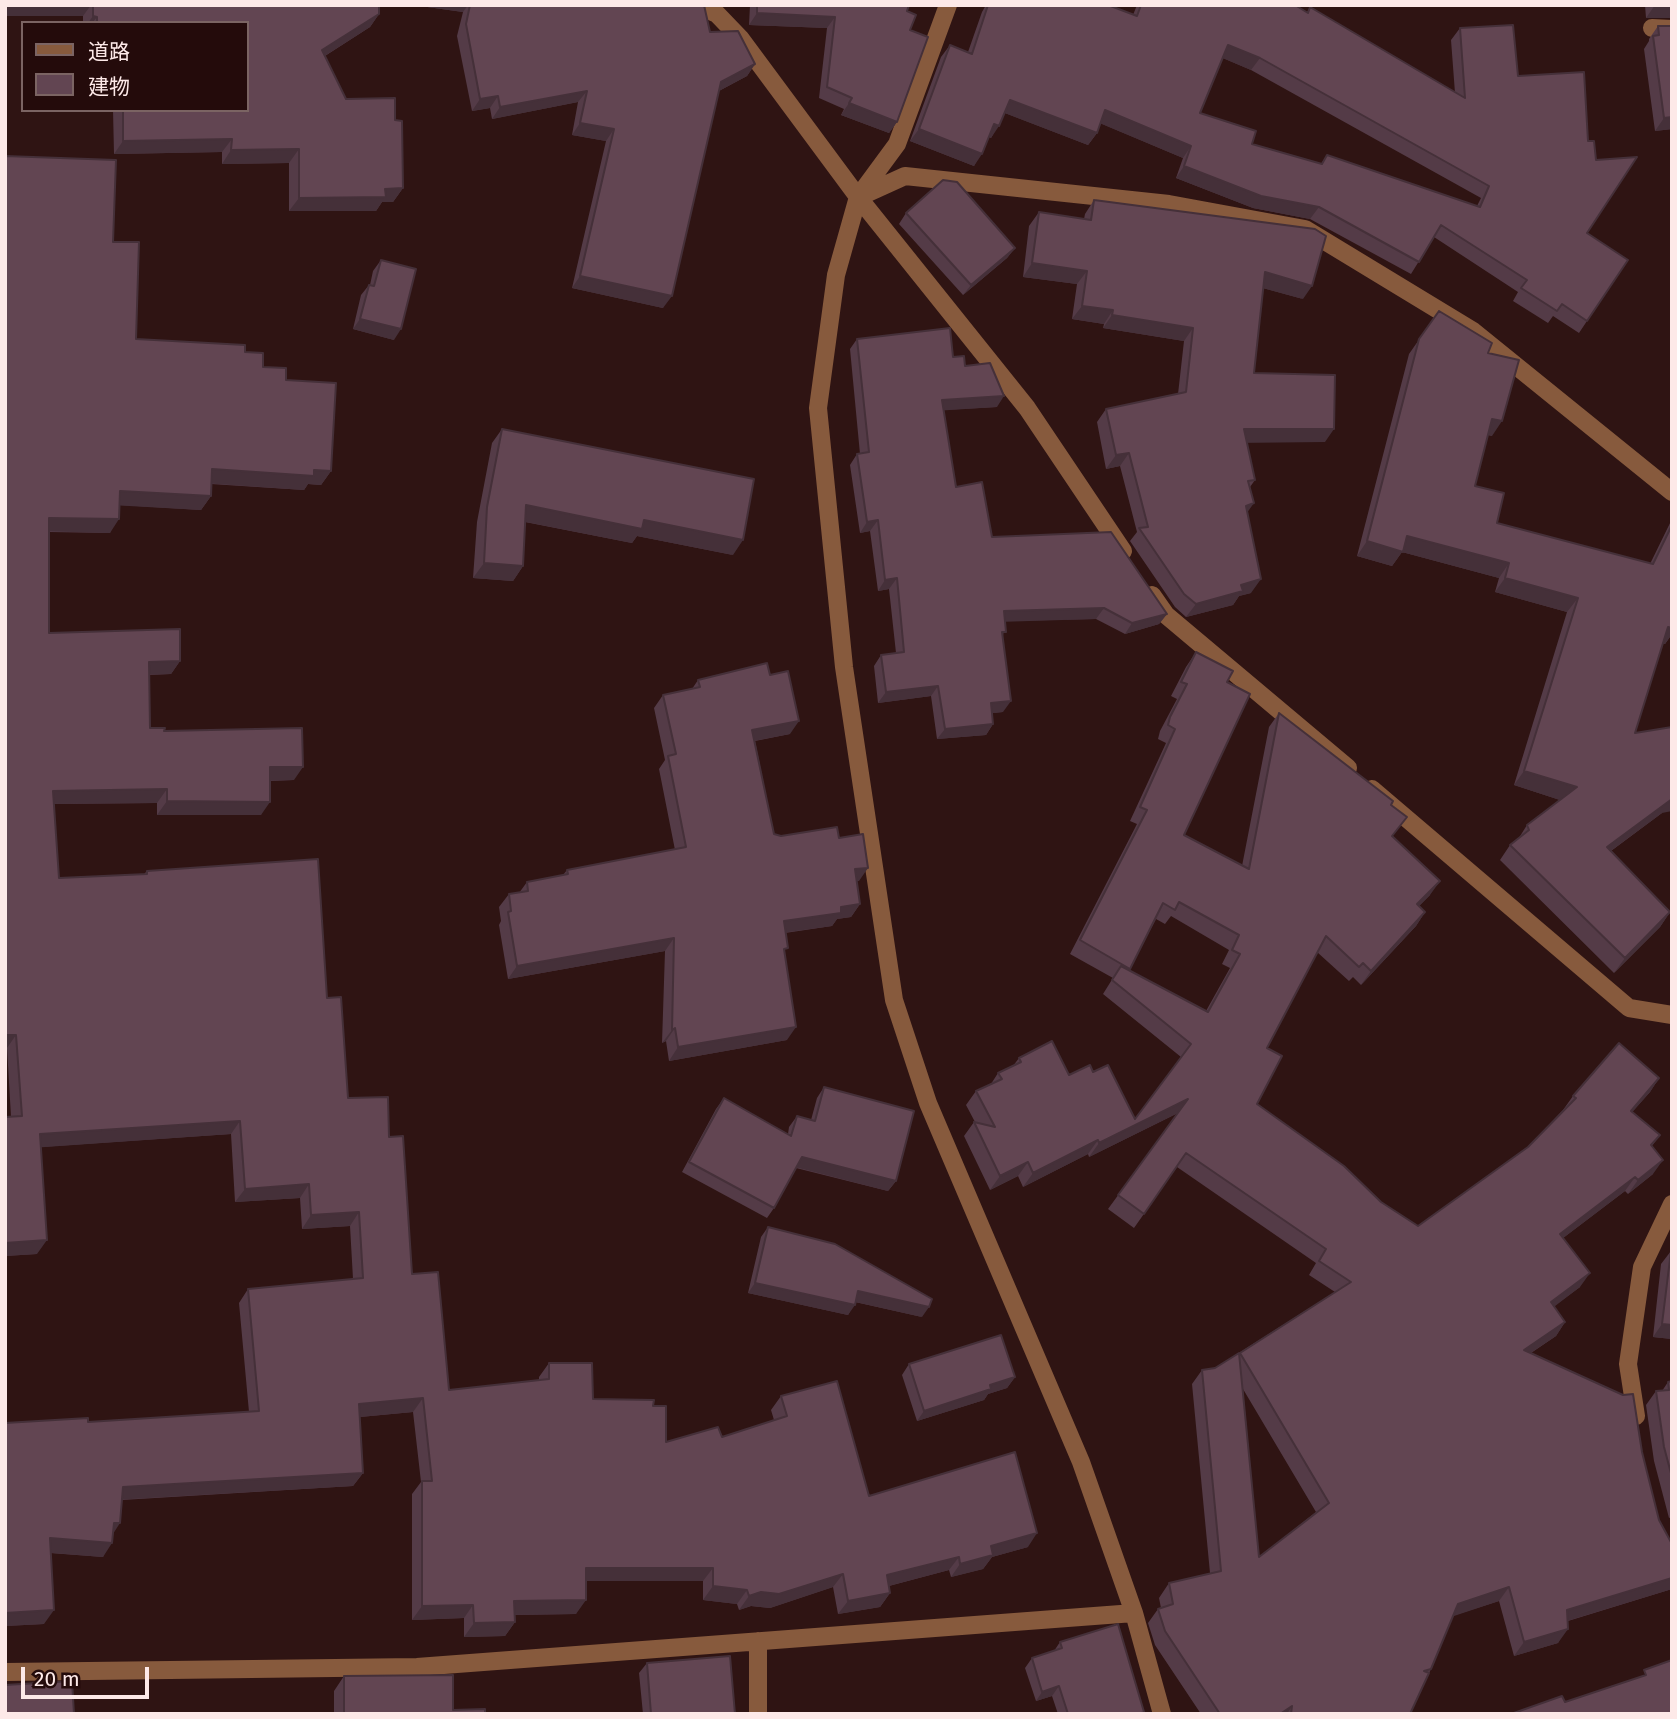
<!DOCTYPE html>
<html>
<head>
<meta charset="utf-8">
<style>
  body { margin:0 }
  #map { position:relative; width:1677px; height:1719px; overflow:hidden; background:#2f1413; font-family:"Fira Sans","Noto Sans JP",sans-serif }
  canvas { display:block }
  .frame { position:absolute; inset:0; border:7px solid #fde9e8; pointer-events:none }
  .legend { position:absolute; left:21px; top:21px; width:228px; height:91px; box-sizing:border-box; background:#240b0b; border:2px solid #7b6463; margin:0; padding:9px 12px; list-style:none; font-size:21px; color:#fde9e8 }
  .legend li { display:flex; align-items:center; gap:14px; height:35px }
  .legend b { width:35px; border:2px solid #7b6463 }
  .scale { position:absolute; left:21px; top:1667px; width:128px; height:32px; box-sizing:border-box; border:4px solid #fde9e8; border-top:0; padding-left:9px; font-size:21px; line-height:24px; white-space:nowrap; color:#fde9e8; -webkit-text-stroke:5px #240b0b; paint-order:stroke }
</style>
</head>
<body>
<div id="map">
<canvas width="1677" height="1719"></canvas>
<div class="frame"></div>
<ul class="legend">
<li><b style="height:9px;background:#875a3d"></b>道路</li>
<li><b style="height:19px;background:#624552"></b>建物</li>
</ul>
<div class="scale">20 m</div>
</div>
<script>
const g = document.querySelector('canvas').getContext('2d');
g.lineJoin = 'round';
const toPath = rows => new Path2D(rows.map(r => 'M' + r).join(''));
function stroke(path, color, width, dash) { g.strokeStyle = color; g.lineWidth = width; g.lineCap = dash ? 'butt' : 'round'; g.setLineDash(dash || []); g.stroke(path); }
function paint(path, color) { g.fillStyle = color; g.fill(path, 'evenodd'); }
stroke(toPath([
  [696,5,717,14,741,39,858,197,1027,408,1123,551],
  [948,5,897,144,858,197,836,275,818,408,844,667,894,1000,928,1103,1081,1462,1134,1613,1162,1714],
  [1652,28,1672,29],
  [861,196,905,176,1169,204,1305,229,1473,331,1672,492],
  [1152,595,1166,615,1348,768],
  [1372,789,1629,1008,1672,1015],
  [1636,1416,1628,1364,1642,1267,1672,1204],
  [5,1672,417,1667,1134,1613],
  [758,1714,758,1641]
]), '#875a3d', 18);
paint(toPath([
  [5,5,379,5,379,14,370,27,325,56,346,99,395,120,403,188,393,202,382,202,376,211,289,211,289,163,222,164,222,152,114,154,113,110,247,110,247,23,83,23,83,16],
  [413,5,704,5,710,32,755,64,747,76,719,91,663,308,572,288,606,141,572,135,578,102,492,119,490,108,472,111,457,36,463,12],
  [750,5,909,5,907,11,910,30,897,122,889,133,841,115,844,109,819,98,827,28,749,25],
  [986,5,1108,5,1133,15,1137,5,1295,5,1307,12,1310,7,1455,93,1451,40,1460,28,1518,76,1587,233,1587,321,1579,333,1553,316,1548,323,1513,301,1518,292,1434,237,1411,274,1310,219,1253,208,1176,178,1183,158,1100,123,1097,133,1088,145,1005,113,991,138,989,137,974,166,910,141,941,57,950,45,968,52,982,12],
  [1223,58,1251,70,1481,198,1477,206,1327,155,1321,164,1252,144,1200,113],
  [1645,5,1672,5,1672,18,1646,18],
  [1658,26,1672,129,1655,131,1644,49,1649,41,1649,39],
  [5,156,113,242,136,339,245,352,263,367,286,380,331,471,321,485,308,484,304,490,211,484,211,496,201,510,120,505,110,533,49,532,49,633,180,661,171,674,149,675,150,728,164,731,294,780,270,781,261,815,157,815,157,803,54,804,59,878,144,874,147,871,327,998,348,1098,389,1137,412,1274,449,1390,539,1380,539,1377,549,1363,593,1399,653,1406,666,1442,722,1437,774,1420,771,1410,781,1396,869,1496,1028,1547,992,1557,983,1569,951,1577,949,1570,889,1586,890,1593,880,1607,838,1614,833,1587,770,1608,751,1606,739,1610,737,1604,703,1600,703,1581,586,1581,576,1614,515,1615,515,1622,505,1636,464,1637,464,1618,412,1620,412,1494,421,1482,413,1412,360,1417,363,1473,353,1486,122,1500,113,1534,103,1557,50,1553,44,1624,5,1626,5,1423,88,1422,249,1412,239,1303,248,1289,353,1279,350,1226,302,1229,300,1198,235,1202,231,1134,41,1147,37,1254,5,1256,5,1117,11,1117,7,1048],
  [1094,200,1303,299,1263,288,1254,373,1325,442,1247,442,1255,480,1250,487,1247,512,1251,593,1239,596,1233,605,1186,617,1175,607,1130,541,1137,532,1120,466,1106,469,1097,422,1106,409,1178,394,1184,341,1103,328,1104,324,1072,319,1077,284,1023,277,1029,226,1039,212,1084,219,1085,214],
  [906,213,1015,248,1007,258,963,295,899,224],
  [381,260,394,340,353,329,361,295,369,285,370,285,373,271],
  [1439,311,1488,353,1492,436,1488,435,1475,486,1497,523,1650,564,1672,519,1672,634,1665,644,1663,643,1635,733,1662,813,1611,851,1670,912,1660,927,1614,973,1500,860,1510,845,1517,841,1527,825,1560,800,1514,785,1567,612,1495,592,1499,578,1402,552,1392,566,1357,556,1409,354],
  [857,339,953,357,965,366,997,407,943,410,956,487,992,537,1167,614,1159,624,1125,634,1096,619,1005,621,1003,636,1003,712,992,713,993,724,986,735,937,739,931,696,878,703,874,666,881,655,896,653,889,589,878,591,870,531,860,533,850,465,857,454,860,454,850,349],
  [502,429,733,555,637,536,632,543,525,522,523,566,513,581,473,578,477,522,492,443],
  [1196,652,1227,682,1184,835,1242,866,1269,727,1279,713,1391,805,1393,837,1430,895,1419,906,1425,912,1416,926,1361,985,1353,977,1349,981,1317,952,1267,1048,1257,1104,1381,1202,1418,1226,1528,1147,1563,1110,1573,1096,1659,1078,1650,1092,1632,1112,1660,1135,1652,1146,1653,1174,1628,1194,1625,1191,1563,1238,1580,1287,1554,1306,1565,1322,1556,1336,1531,1353,1642,1452,1672,1589,1568,1621,1558,1643,1514,1656,1499,1601,1452,1616,1431,1669,1410,1714,1201,1714,1155,1645,1148,1623,1158,1609,1161,1608,1159,1598,1169,1583,1210,1573,1192,1384,1202,1370,1215,1368,1335,1292,1309,1275,1316,1263,1177,1167,1134,1228,1108,1209,1178,1113,1089,1157,1088,1154,1023,1187,1018,1176,990,1190,964,1136,974,1122,975,1122,966,1105,976,1091,991,1084,998,1073,1013,1066,1019,1058,1069,1075,1093,1072,1135,1119,1181,1057,1103,994,1113,978,1070,954,1137,824,1130,821,1166,743,1158,739,1160,731,1177,699,1171,696,1186,667],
  [1171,916,1229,950,1222,964,1230,968,1206,1011,1129,970,1156,919,1165,924],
  [1243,1389,1316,1512,1259,1557],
  [770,675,790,734,755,741,774,834,781,836,839,838,859,881,857,881,860,904,851,917,837,919,832,926,785,933,785,953,787,1040,669,1061,666,1041,662,1043,665,951,508,979,499,925,501,921,499,907,509,894,519,893,527,882,563,875,567,870,675,850,659,769,665,760,654,708,663,695,692,689,698,680],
  [824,1087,896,1181,888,1191,796,1168,774,1208,767,1218,682,1172,716,1109,724,1098,788,1134,789,1127,797,1116,811,1120,817,1098],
  [768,1227,922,1317,855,1302,848,1315,748,1293,761,1237],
  [1671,1251,1672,1339,1653,1337,1661,1264],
  [909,1364,1015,1377,1007,1388,988,1394,984,1400,917,1421,902,1375],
  [1672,1381,1672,1517,1669,1518,1654,1461,1646,1405,1656,1391,1662,1391,1668,1382],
  [1060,1642,1144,1712,1143,1714,1058,1714,1052,1696,1036,1701,1025,1668,1032,1658,1054,1651],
  [647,1663,735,1714,643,1714,639,1673],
  [344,1676,453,1710,485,1714,334,1714,334,1691]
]), '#543b47');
paint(toPath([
  [5,5,91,5,83,16,5,16],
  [413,5,468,5,463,12],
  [1655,5,1672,5,1672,18,1646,18],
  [757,13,835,17,827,28,749,25],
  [379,14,370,27,312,64,322,50],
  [93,16,97,17,92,23,88,23],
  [1228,45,1260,58,1251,70,1220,57],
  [755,64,747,76,713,94,721,82],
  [587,91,578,102,492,119,500,107],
  [498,96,490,108,472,111,480,99],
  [1010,100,1097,133,1088,145,1002,112],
  [849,103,897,122,889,133,841,115],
  [1105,110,1191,146,1183,158,1097,122],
  [1672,117,1672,129,1655,131,1664,118],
  [580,123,614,129,606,141,572,135],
  [994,124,999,126,991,138,985,136],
  [919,129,982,154,974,166,910,141],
  [232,139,222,152,114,154,123,141],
  [299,149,289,163,222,164,231,150],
  [1184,166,1319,207,1310,219,1253,208,1176,178],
  [403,188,393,202,382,202,376,211,289,211,299,198,385,189],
  [1015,248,1007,258,963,295,971,285],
  [1032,263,1087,271,1077,284,1023,277],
  [1265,272,1312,286,1303,299,1255,286],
  [580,276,672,296,663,308,572,288],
  [1082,306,1113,310,1104,324,1072,319],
  [1112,315,1193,328,1184,341,1103,328],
  [360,319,401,329,394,340,353,329],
  [1004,396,997,407,934,411,942,400],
  [1492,419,1502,421,1492,436,1481,433],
  [1244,429,1334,429,1325,442,1234,443],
  [1129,453,1120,466,1106,469,1116,455],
  [212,469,314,470,331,471,321,485,308,484,304,490,203,483],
  [120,491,211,496,201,510,111,505],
  [1254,503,1244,517,1246,506],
  [526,505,644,520,743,540,733,555,637,536,632,543,516,520],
  [49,518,119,519,110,533,40,531],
  [878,520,870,531,860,533,867,522],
  [1407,536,1509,563,1499,578,1402,552,1392,566,1357,556,1367,541],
  [484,563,523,566,513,581,473,578],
  [897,578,889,589,878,591,885,580],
  [1505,578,1578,598,1567,612,1495,592],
  [1261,579,1251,593,1239,596,1233,605,1186,617,1196,604,1241,585],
  [1104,608,1096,619,997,622,1004,611],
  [1167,614,1159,624,1125,634,1132,623],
  [1668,627,1672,628,1672,634,1665,644,1658,641],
  [180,661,171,674,140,675,149,662],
  [938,686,931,696,878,703,886,692],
  [1011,701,1003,712,984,714,991,703],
  [799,721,790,734,743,743,752,730],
  [993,724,986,735,937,739,945,729],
  [270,767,303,767,294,780,260,781],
  [1524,771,1577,787,1566,802,1514,785],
  [167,789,157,803,43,804,53,791],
  [1672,799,1672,811,1662,813,1597,861,1607,847],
  [167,801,270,802,261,815,157,815],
  [868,868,859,881,846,882,855,869],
  [1440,881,1430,895,1407,918,1417,904],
  [860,904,851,917,837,919,832,926,774,934,784,921,841,907],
  [1425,912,1416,926,1361,985,1371,971],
  [1670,912,1660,927,1614,973,1625,958],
  [674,938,665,951,508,979,517,966],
  [796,1027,787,1040,669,1061,678,1047],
  [675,1028,666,1041,662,1043,672,1030],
  [5,1035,16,1035,7,1048,5,1048],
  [1659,1078,1650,1092,1621,1125,1631,1111],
  [1188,1099,1178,1113,1089,1157,1099,1143],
  [240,1121,231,1134,31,1148,40,1134],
  [1098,1140,1088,1154,1023,1187,1033,1173],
  [802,1157,896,1181,888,1191,795,1167],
  [1663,1160,1653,1174,1628,1194,1638,1180],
  [1028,1162,1018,1176,990,1190,1000,1176],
  [1635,1177,1625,1191,1550,1248,1560,1234],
  [309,1184,300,1198,235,1202,245,1189],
  [359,1212,350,1226,302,1229,311,1215],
  [47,1240,37,1254,5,1256,5,1243],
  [1590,1273,1580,1287,1542,1316,1551,1302],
  [755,1283,855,1305,848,1315,748,1293],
  [858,1291,929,1307,922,1317,851,1301],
  [1565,1322,1556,1336,1514,1364,1524,1350],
  [1662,1324,1672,1325,1672,1339,1653,1337],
  [1015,1377,1007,1388,988,1394,984,1400,917,1421,924,1411,990,1385],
  [423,1398,413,1412,349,1418,359,1404],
  [363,1473,353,1486,114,1500,123,1487],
  [114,1523,120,1523,111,1537],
  [1037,1533,1028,1547,992,1557,983,1569,951,1577,960,1564,991,1546],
  [50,1538,112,1543,103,1557,40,1552],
  [959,1557,949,1570,877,1589,887,1575],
  [586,1568,713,1568,703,1581,576,1581],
  [843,1574,833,1587,770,1608,751,1606,739,1610,749,1596,761,1592],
  [1672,1578,1672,1589,1557,1624,1567,1610],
  [713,1586,747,1590,737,1604,703,1600],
  [1509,1587,1499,1601,1448,1618,1458,1604],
  [890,1593,880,1607,838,1614,848,1601],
  [586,1600,576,1614,505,1615,514,1601],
  [473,1605,464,1618,412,1620,422,1606],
  [54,1610,44,1624,5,1626,5,1613],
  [515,1622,505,1636,464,1637,474,1623],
  [1568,1629,1558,1643,1514,1656,1524,1642],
  [1059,1686,1052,1696,1036,1701,1042,1692],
  [1292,1706,1287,1714,1280,1714]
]), '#453039');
const building = toPath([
  [93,5,379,5,379,14,322,50,346,99,395,98,395,120,402,121,403,188,385,189,386,197,299,198,299,149,231,150,232,139,123,141,123,110,247,110,247,23,97,23,97,17,93,16,93,5],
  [470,5,704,5,710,32,738,31,755,64,721,82,672,296,580,276,614,129,580,123,587,91,500,107,498,96,480,99,466,24,470,5],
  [757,5,909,5,907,11,916,15,910,30,928,37,897,122,849,103,852,98,827,87,835,17,757,13,757,5],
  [988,5,1108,5,1137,16,1141,5,1295,5,1308,13,1310,7,1465,98,1460,28,1513,25,1518,76,1584,72,1588,141,1594,141,1596,160,1637,157,1587,233,1628,260,1587,321,1562,304,1557,311,1521,288,1527,280,1441,225,1419,262,1319,207,1261,196,1184,166,1191,146,1105,110,1097,133,1010,100,999,126,994,124,982,154,919,129,950,45,972,54,988,5],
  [1228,45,1260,58,1489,186,1480,207,1327,155,1322,164,1252,144,1256,131,1200,113,1228,45],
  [1658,26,1672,26,1672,117,1664,118,1653,36,1659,35,1658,26],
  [5,156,116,160,113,242,139,242,136,339,245,345,245,352,263,353,263,367,286,368,286,380,336,383,331,471,314,470,314,476,212,469,211,496,120,491,119,519,49,518,49,633,180,629,180,661,149,662,150,728,165,728,164,731,302,728,303,767,270,767,270,802,167,801,167,789,53,791,59,878,147,874,147,871,318,859,327,998,341,997,348,1098,388,1097,389,1137,403,1136,412,1274,438,1272,449,1390,549,1379,549,1363,592,1363,593,1399,654,1400,653,1406,666,1406,666,1442,718,1427,722,1437,787,1416,781,1396,837,1381,869,1496,1015,1452,1037,1533,991,1546,993,1555,960,1564,959,1557,887,1575,890,1593,848,1601,843,1574,779,1594,761,1592,749,1596,747,1590,713,1586,713,1568,586,1568,586,1600,514,1601,515,1622,474,1623,473,1605,422,1606,422,1481,432,1481,423,1398,359,1404,363,1473,123,1487,120,1523,114,1523,112,1543,50,1538,54,1610,5,1613,5,1423,88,1418,88,1422,259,1411,248,1289,363,1278,359,1212,311,1215,309,1184,245,1189,240,1121,40,1134,47,1240,5,1243,5,1117,22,1116,16,1035,5,1035,5,156],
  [943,180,957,182,1015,248,971,285,906,213,943,180],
  [1094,200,1315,229,1326,236,1312,286,1265,272,1254,373,1335,375,1334,429,1244,429,1255,480,1248,481,1254,503,1246,506,1261,579,1241,585,1243,591,1196,604,1184,594,1139,528,1148,527,1129,453,1116,455,1106,409,1186,392,1193,328,1112,315,1113,310,1082,306,1087,271,1032,263,1039,212,1091,220,1094,200],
  [381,260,416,269,401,329,360,319,369,285,374,286,381,260],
  [1439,311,1492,343,1488,353,1519,360,1502,421,1492,419,1475,486,1504,493,1497,523,1653,564,1672,525,1672,628,1668,627,1635,733,1672,727,1672,799,1607,847,1670,912,1625,958,1510,845,1529,830,1527,825,1577,787,1524,771,1578,598,1505,578,1509,563,1407,536,1403,552,1367,541,1419,339,1439,311],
  [950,328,953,357,964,356,965,366,990,363,1004,396,942,400,956,487,982,482,992,537,1111,532,1167,614,1132,623,1104,608,1004,611,1006,632,1002,632,1011,701,991,703,993,724,945,729,938,686,886,692,881,655,904,652,897,578,885,580,878,520,867,522,857,454,869,452,857,339,950,328],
  [502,429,754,479,743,540,644,520,642,529,526,505,523,566,484,563,487,507,502,429],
  [1196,652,1233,671,1227,682,1250,694,1184,835,1249,869,1279,713,1393,801,1391,805,1407,817,1392,836,1440,881,1417,904,1425,912,1371,971,1363,963,1359,967,1326,936,1267,1048,1282,1056,1257,1104,1344,1166,1381,1202,1418,1226,1528,1147,1576,1098,1573,1096,1619,1043,1659,1078,1631,1111,1660,1135,1651,1145,1663,1160,1638,1180,1635,1177,1560,1234,1590,1273,1551,1302,1565,1322,1524,1350,1623,1395,1633,1394,1642,1452,1659,1520,1672,1544,1672,1578,1567,1610,1568,1629,1524,1642,1509,1587,1458,1604,1431,1669,1424,1671,1429,1673,1410,1714,1291,1714,1292,1706,1280,1714,1220,1714,1165,1631,1158,1609,1173,1604,1169,1583,1221,1571,1202,1370,1215,1368,1239,1353,1259,1557,1329,1503,1240,1353,1351,1282,1319,1261,1326,1249,1186,1153,1144,1214,1118,1195,1188,1099,1099,1143,1098,1140,1033,1173,1028,1162,1000,1176,974,1122,995,1127,976,1091,1002,1079,998,1073,1021,1062,1019,1058,1052,1041,1069,1075,1090,1065,1093,1072,1108,1065,1135,1119,1191,1044,1112,980,1121,966,1208,1012,1240,954,1232,950,1239,935,1179,902,1175,910,1163,903,1130,969,1080,940,1147,810,1140,807,1175,729,1168,725,1170,717,1187,684,1181,682,1196,652],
  [767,663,770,675,788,671,799,721,752,730,774,834,781,836,837,827,839,838,863,834,868,868,855,869,860,904,841,907,841,913,784,921,788,948,784,949,796,1027,678,1047,675,1028,672,1030,674,938,517,966,508,912,511,911,509,894,528,891,527,882,568,874,567,870,686,847,668,756,676,754,663,695,700,687,698,680,767,663],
  [824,1087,914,1111,896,1181,802,1157,774,1208,689,1162,724,1098,791,1136,797,1116,815,1121,824,1087],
  [768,1227,835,1244,932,1299,929,1307,858,1291,855,1305,755,1283,768,1227],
  [1671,1251,1672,1251,1672,1325,1662,1324,1671,1251],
  [1001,1335,1015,1377,990,1385,991,1389,924,1411,909,1364,1001,1335],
  [1672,1381,1672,1477,1664,1447,1656,1391,1669,1390,1668,1382,1672,1381],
  [1118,1624,1144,1712,1139,1714,1068,1714,1059,1686,1042,1692,1032,1658,1062,1648,1060,1642,1118,1624],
  [730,1656,735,1714,651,1714,647,1663,730,1656],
  [1672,1660,1672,1714,1511,1714,1562,1696,1565,1702,1646,1675,1644,1670,1672,1660],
  [453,1675,453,1710,485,1709,485,1714,344,1714,344,1676,453,1675],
  [72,1681,74,1714,5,1714,5,1685,72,1681]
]);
paint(building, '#624552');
stroke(building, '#453039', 2);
</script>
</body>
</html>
